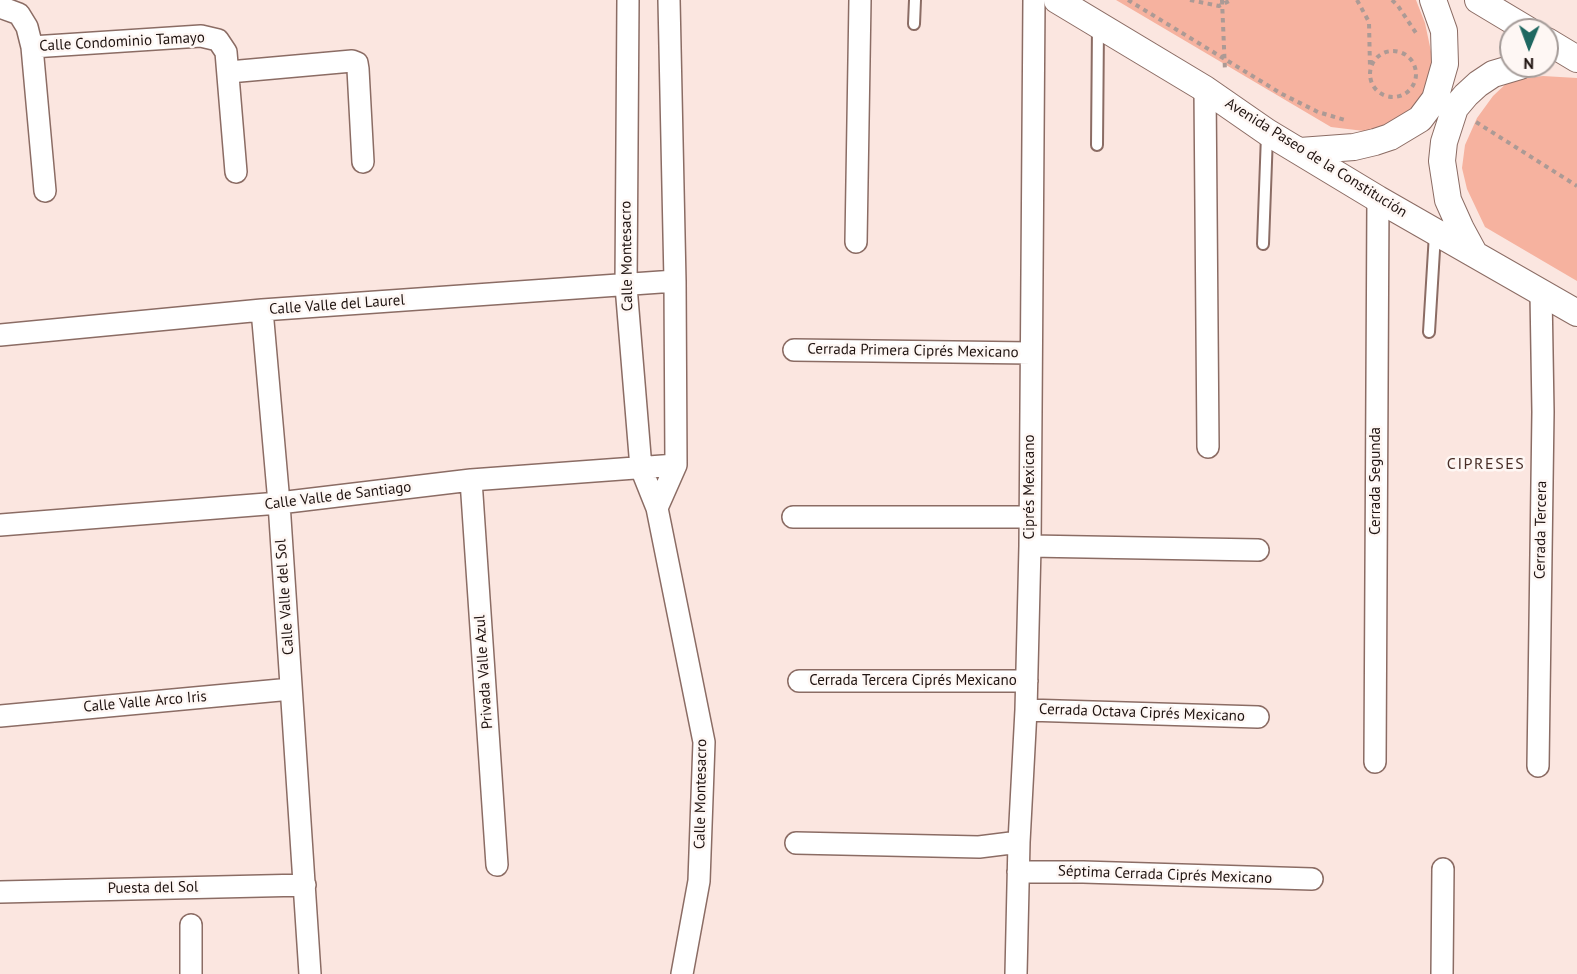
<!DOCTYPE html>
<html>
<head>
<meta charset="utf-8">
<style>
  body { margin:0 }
  #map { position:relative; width:1577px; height:974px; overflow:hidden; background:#fbe6e0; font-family:"PT Sans",sans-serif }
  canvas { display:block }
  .north { position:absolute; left:1499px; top:18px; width:60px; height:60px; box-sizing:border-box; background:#fef7f4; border:2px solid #a59c99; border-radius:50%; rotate:181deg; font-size:16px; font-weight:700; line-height:24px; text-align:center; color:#1f1310 }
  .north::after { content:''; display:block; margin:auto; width:21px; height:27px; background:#1e6861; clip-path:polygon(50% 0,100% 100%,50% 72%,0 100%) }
</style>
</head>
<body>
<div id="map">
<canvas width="1577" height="974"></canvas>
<div class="north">N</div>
</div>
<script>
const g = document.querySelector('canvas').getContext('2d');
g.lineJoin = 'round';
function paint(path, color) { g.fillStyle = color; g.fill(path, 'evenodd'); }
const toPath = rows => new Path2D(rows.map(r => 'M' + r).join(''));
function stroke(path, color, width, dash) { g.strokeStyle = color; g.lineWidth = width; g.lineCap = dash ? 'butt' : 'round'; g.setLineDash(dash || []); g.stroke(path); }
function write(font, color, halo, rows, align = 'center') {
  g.font = font + ' "PT Sans",sans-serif'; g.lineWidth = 5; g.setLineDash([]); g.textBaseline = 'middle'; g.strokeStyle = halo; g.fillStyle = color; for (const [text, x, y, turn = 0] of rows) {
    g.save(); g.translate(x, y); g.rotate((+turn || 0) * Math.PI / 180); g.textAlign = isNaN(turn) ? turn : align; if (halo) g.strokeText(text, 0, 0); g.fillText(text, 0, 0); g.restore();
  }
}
paint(toPath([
  [1116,0,1416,0,1425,23,1433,61,1425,94,1405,117,1372,132,1331,127],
  [1543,76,1577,78,1577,281,1485,227,1467,189,1462,168,1465,145,1477,118,1493,96,1510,80]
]), '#f6b29f');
const service = toPath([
  [914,24,915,0],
  [1097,145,1098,26],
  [1263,244,1267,135],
  [1429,332,1435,234]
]);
const minor = toPath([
  [628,0,626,286,641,468,657,508,704,742,699,881,682,974],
  [0,7,19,14,27,27,32,47,45,191],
  [32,47,201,36,218,40,226,52,236,172],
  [229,72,352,61,357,63,358,69,363,162],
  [1205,89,1208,447],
  [856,242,860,0],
  [262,310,279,503,310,974],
  [0,335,262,310,675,281],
  [794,350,1031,353],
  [471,480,497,865],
  [657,508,676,465,675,281,669,0],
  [793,517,1030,517],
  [0,525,279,503,471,480,676,465],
  [1030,546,1258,550],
  [799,681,1027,681],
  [1026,710,1258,717],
  [0,716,291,689],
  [1375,762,1378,199],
  [1538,766,1543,412,1541,293],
  [796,843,979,847,1019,842],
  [1018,872,1083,872,1312,879],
  [0,892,305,885],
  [191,974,191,925],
  [1016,974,1019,842,1026,710,1030,546,1034,0],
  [1442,974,1443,869]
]);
const tertiary = toPath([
  [1057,0,1205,89,1267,132,1378,199,1577,313],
  [1478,0,1528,30],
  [1547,41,1577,59],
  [1300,151,1354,147,1375,142,1390,137,1420,119,1435,99,1445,64,1444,31,1433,0],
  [1474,253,1461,229,1448,200,1442,161,1444,142,1455,108,1466,95,1478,84,1493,74,1520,66]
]);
stroke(service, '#8b6c64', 14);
stroke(minor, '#8b6c64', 24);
stroke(tertiary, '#8b6c64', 28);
stroke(toPath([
  [1128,0,1282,94,1318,112,1345,120],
  [1190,0,1219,6,1231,0],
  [1222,0,1225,71],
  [1357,0,1369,22,1370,68],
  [1392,0,1398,6,1416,33],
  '1370 74a23 23 0 1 1 46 0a23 23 0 1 1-46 0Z',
  [1476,122,1577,186]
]), '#ac9a95', 4, [4.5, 4.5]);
stroke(service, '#fff', 10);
stroke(minor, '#fff', 21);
stroke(tertiary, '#fff', 26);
write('15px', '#1f1310', '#fef7f4', [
  ["Calle Condominio Tamayo",122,42,-3],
  ["Avenida Paseo de la Constitución",1316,158,32],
  ["Calle Montesacro",627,256,-91],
  ["Calle Valle del Laurel",337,305,-4],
  ["Cerrada Primera Ciprés Mexicano",913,351,1],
  ["Cerrada Segunda",1376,481,-90],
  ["Ciprés Mexicano",1030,487,-90],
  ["Calle Valle de Santiago",338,496,-7],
  ["Cerrada Tercera",1541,530,-89],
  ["Calle Valle del Sol",285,597,-94],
  ["Privada Valle Azul",484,672,-94],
  ["Cerrada Tercera Ciprés Mexicano",913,681],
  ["Calle Valle Arco Iris",145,702,-5],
  ["Cerrada Octava Ciprés Mexicano",1142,713,2],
  ["Calle Montesacro",701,794,-89],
  ["Séptima Cerrada Ciprés Mexicano",1165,875,2],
  ["Puesta del Sol",153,888,-1]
]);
g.letterSpacing = '1.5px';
write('16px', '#4a2f28', '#fef7f4', [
  ["CIPRESES",1486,464]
]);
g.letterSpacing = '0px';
</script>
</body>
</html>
